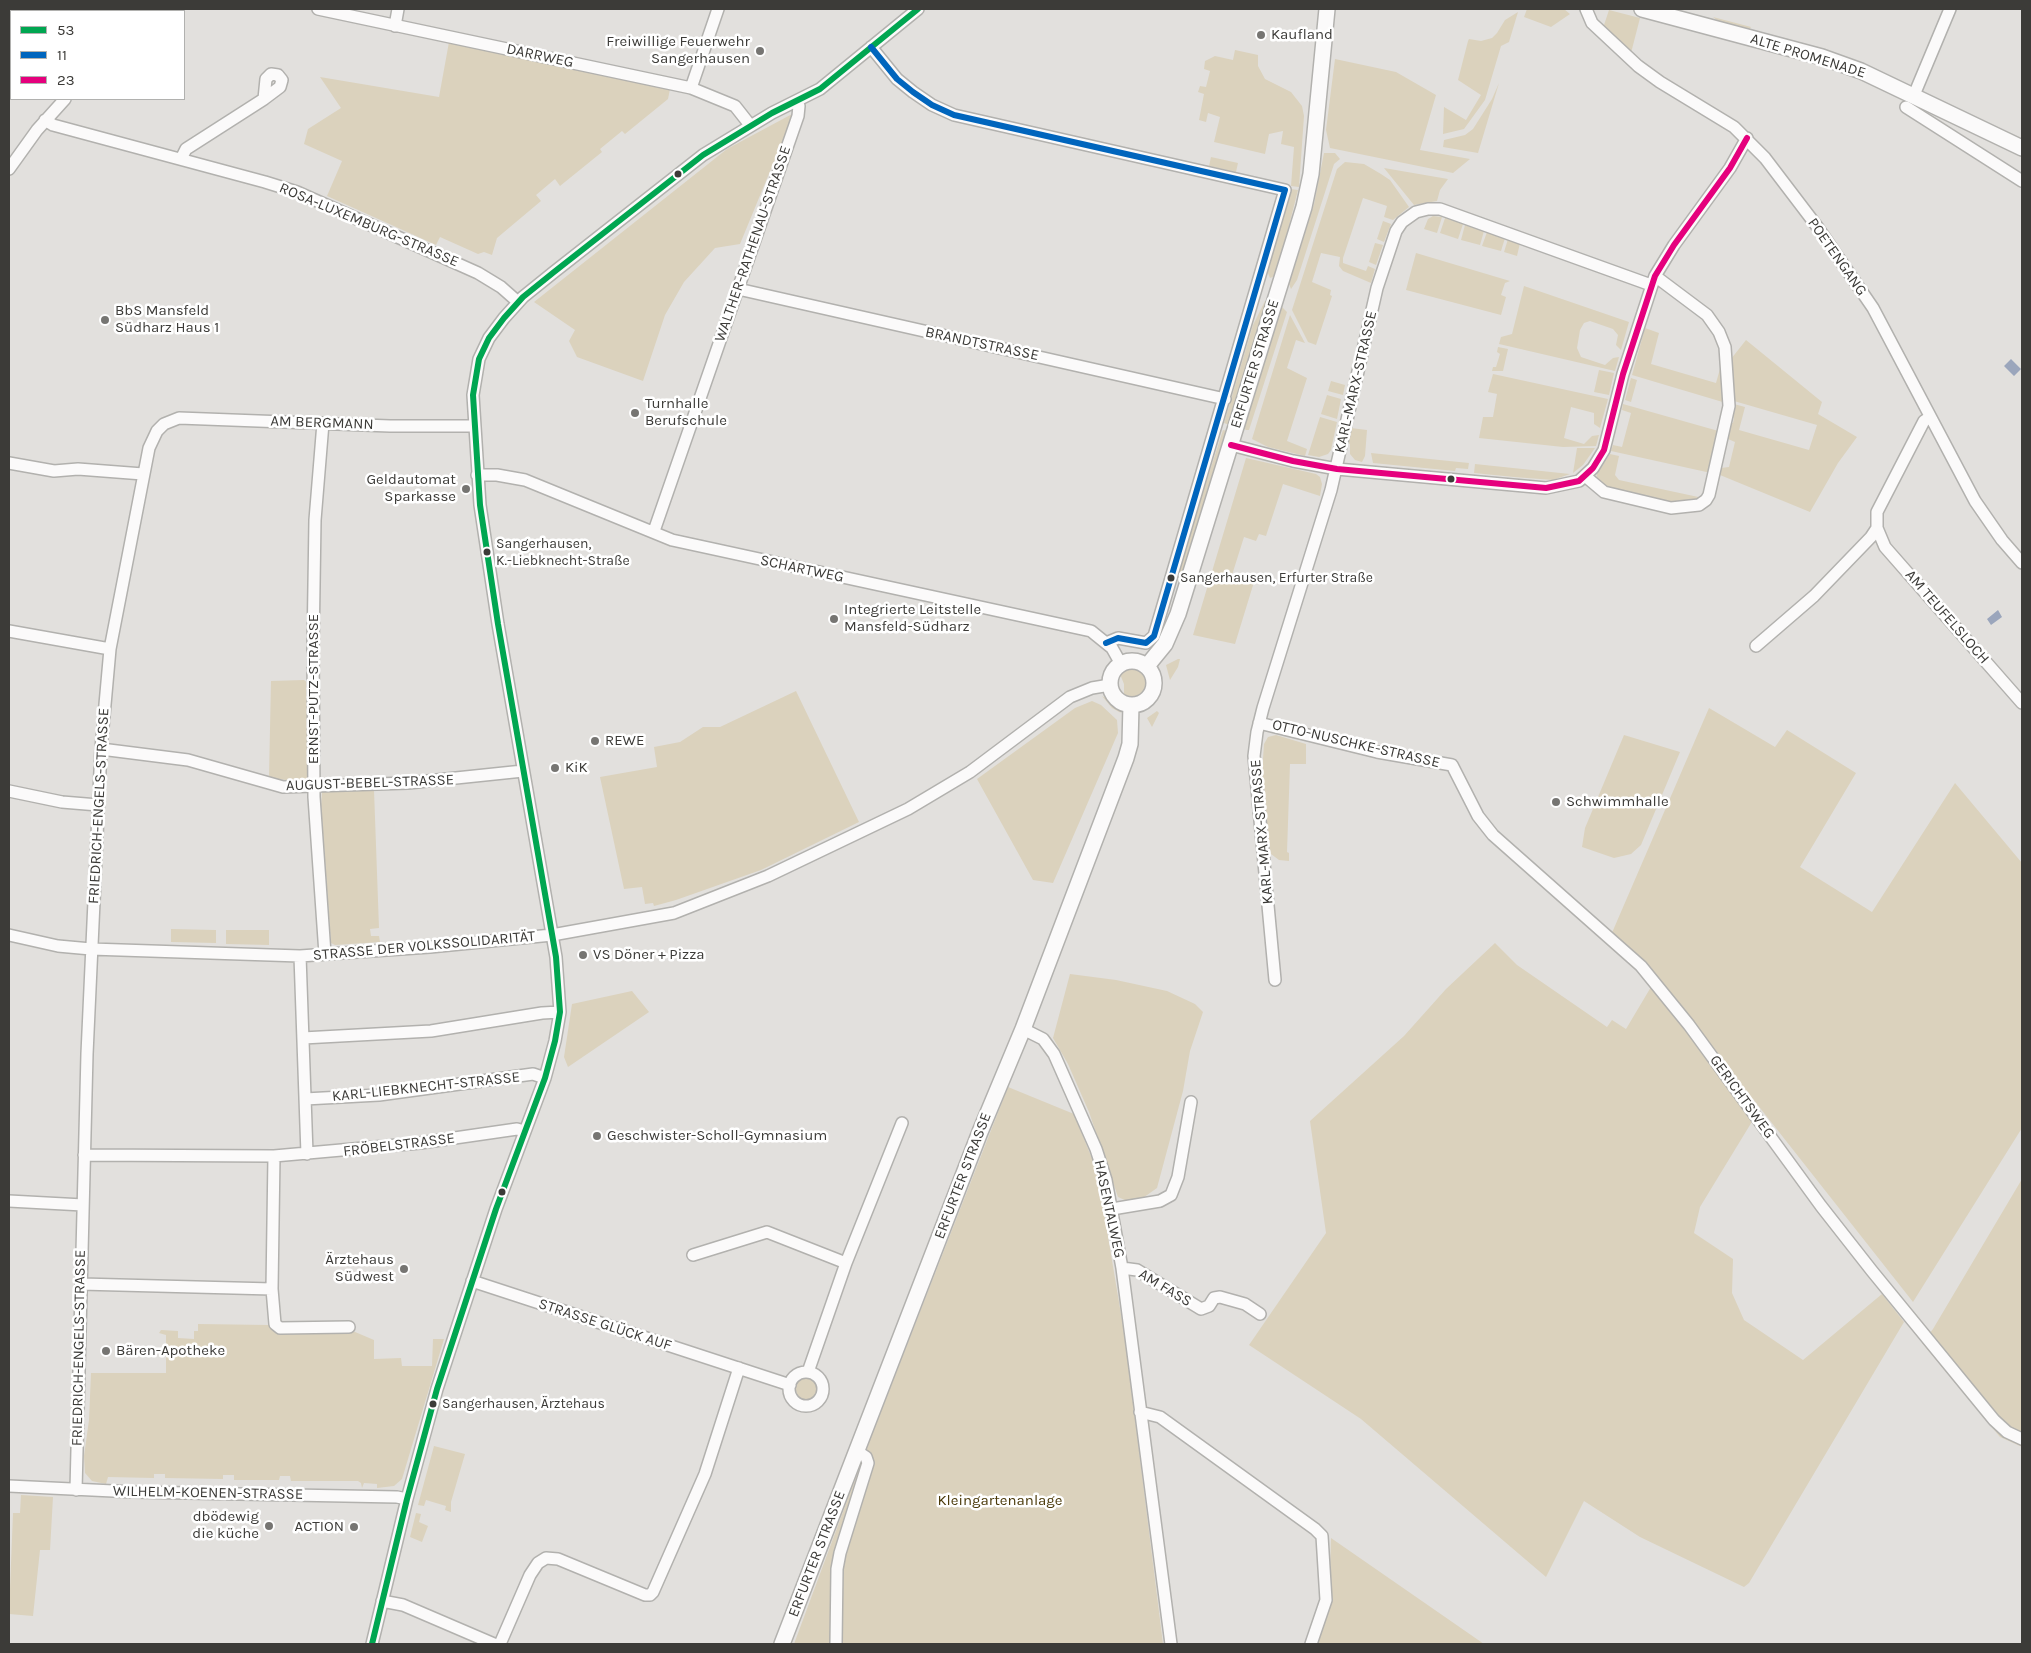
<!DOCTYPE html>
<html>
<head>
<meta charset="utf-8">
<style>
  body { margin:0 }
  #map { position:relative; width:2031px; height:1653px; overflow:hidden; background:#e2e0dd; font-family:Karla,sans-serif }
  canvas { display:block }
  .frame { position:absolute; inset:0; border:10px solid #3c3b38; pointer-events:none }
  .legend { position:absolute; left:10px; top:10px; width:175px; height:90px; box-sizing:border-box; background:#fff; border:1px solid #b1b1af; margin:0; padding:6px 9px; list-style:none; font-size:15px; color:#3c3b38 }
  .legend li { display:flex; align-items:center; gap:10px; height:25px }
  .legend b { width:25px; border:1px solid #b1b1af }
</style>
</head>
<body>
<div id="map">
<canvas width="2031" height="1653"></canvas>
<div class="frame"></div>
<ul class="legend">
<li><b style="height:6px;background:#00a651"></b>53</li>
<li><b style="height:6px;background:#0065bd"></b>11</li>
<li><b style="height:6px;background:#e5007d"></b>23</li>
</ul>
</div>
<script>
const g = document.querySelector('canvas').getContext('2d');
g.lineJoin = 'round';
function paint(path, color) { g.fillStyle = color; g.fill(path, 'evenodd'); }
const toPath = rows => new Path2D(rows.map(r => 'M' + r).join(''));
function stroke(path, color, width, dash) { g.strokeStyle = color; g.lineWidth = width; g.lineCap = dash ? 'butt' : 'round'; g.setLineDash(dash || []); g.stroke(path); }
function write(font, color, halo, rows, align = 'center') {
  g.font = font + ' Karla,sans-serif'; g.lineWidth = 5; g.setLineDash([]); g.textBaseline = 'middle'; g.strokeStyle = halo; g.fillStyle = color; for (const [text, x, y, turn = 0] of rows) {
    g.save(); g.translate(x, y); g.rotate((+turn || 0) * Math.PI / 180); g.textAlign = isNaN(turn) ? turn : align; if (halo) g.strokeText(text, 0, 0); g.fillText(text, 0, 0); g.restore();
  }
}
paint(toPath([
  [1527,9,1564,9,1570,14,1551,27,1524,17],
  [1609,10,1640,18,1631,53,1603,28],
  [1518,12,1509,42,1501,46,1485,100,1464,129,1443,134,1444,107,1466,120,1481,95,1458,80,1468,41,1469,39,1481,41,1492,38,1497,33,1505,20],
  [1713,17,1751,27,1748,31,1719,22],
  [449,42,670,89,668,99,625,134,622,131,600,149,602,152,560,186,555,179,536,195,541,201,497,238,492,255,484,252,478,254,440,237,436,245,327,196,342,161,304,144,308,129,341,108,320,77,439,97],
  [1235,50,1258,55,1258,66,1265,79,1291,92,1302,106,1304,116,1299,187,1291,186,1294,147,1281,144,1283,131,1269,134,1265,154,1214,142,1220,117,1208,113,1206,122,1199,120,1204,94,1198,92,1200,86,1206,87,1210,71,1204,69,1205,61,1215,56,1233,60],
  [1335,59,1396,72,1436,95,1420,150,1470,159,1453,173,1330,148,1326,130],
  [1499,83,1478,153,1443,147,1444,140,1465,135,1473,129,1492,99],
  [794,113,740,244,715,248,684,282,665,315,643,381,577,357,569,341,575,330,534,302,727,149],
  [1324,153,1335,153,1340,159,1334,164,1297,280,1291,289,1289,284,1314,204],
  [1211,157,1238,163,1236,172,1209,166],
  [1345,162,1364,164,1381,174,1390,180,1409,207,1393,220,1384,217,1387,206,1363,198,1343,258,1343,263,1366,271,1368,266,1375,269,1371,283,1343,271,1339,266,1340,257,1321,253,1312,282,1331,290,1330,295,1332,296,1316,345,1308,342,1292,310,1337,169],
  [1384,168,1448,179,1440,190,1437,201,1414,205],
  [1291,189,1298,190,1282,253,1275,276,1270,278,1267,271],
  [1433,216,1442,217,1437,233,1424,229,1428,219],
  [1445,218,1463,224,1458,239,1440,233],
  [1383,221,1391,224,1384,242,1377,239],
  [1465,225,1484,231,1480,245,1461,240],
  [1487,232,1505,238,1501,251,1482,246],
  [1508,239,1520,243,1517,256,1504,252],
  [1375,243,1383,245,1376,265,1369,262],
  [1416,253,1510,281,1505,283,1501,295,1506,297,1501,315,1406,290],
  [1524,286,1629,322,1621,350,1616,345,1618,335,1613,329,1590,321,1584,323,1580,330,1577,348,1581,357,1605,365,1613,358,1619,357,1615,371,1499,344,1501,337,1512,334],
  [1265,301,1269,302,1232,426,1224,423,1253,325],
  [1280,305,1287,312,1249,430,1246,430,1243,428],
  [1290,315,1305,343,1296,340,1287,368,1307,378,1287,441,1307,449,1305,456,1268,447,1252,439],
  [1645,328,1659,333,1651,364,1716,383,1720,369,1723,370,1726,403,1632,375],
  [1746,340,1822,402,1818,414,1857,437,1838,463,1810,512,1720,475,1721,468,1729,467,1735,442,1728,439,1730,423,1733,423,1734,418,1732,416,1734,404,1745,407,1739,430,1809,450,1817,425,1734,401,1731,359],
  [1498,347,1508,349,1503,371,1492,371,1493,367,1496,367,1500,354,1497,352],
  [1599,370,1614,373,1609,395,1594,392],
  [1493,374,1608,399,1600,428,1594,424,1594,413,1571,407,1564,438,1584,444,1592,436,1599,435,1596,446,1563,447,1479,438,1483,417,1493,417,1497,394,1488,392],
  [1631,378,1637,380,1631,402,1625,400],
  [1331,381,1345,385,1343,395,1328,391],
  [1327,395,1341,399,1337,419,1321,414],
  [1623,404,1722,432,1711,473,1611,451,1613,445,1622,447,1631,413,1622,410],
  [1320,417,1337,422,1331,450,1328,454,1319,457,1308,455],
  [1351,428,1367,430,1365,456,1362,462,1355,460,1350,454,1350,444,1347,443],
  [1223,430,1227,431,1193,548,1181,575,1177,573],
  [1577,448,1595,448,1583,465,1573,473],
  [1371,453,1469,463,1468,469,1456,468,1455,471,1373,463],
  [1610,454,1619,456,1615,475,1619,480,1703,498,1685,505,1603,488,1596,479,1597,474],
  [1246,458,1316,474,1320,477,1322,484,1320,496,1283,484,1266,536,1259,534,1256,541,1244,537,1232,575,1254,582,1235,644,1193,635],
  [1475,464,1570,474,1553,480,1514,477,1474,473],
  [1178,659,1180,659,1178,667,1170,680,1166,665],
  [1128,668,1140,670,1147,680,1144,692,1136,697,1124,695,1124,684,1120,674],
  [304,680,308,683,308,778,303,781,273,779,269,777,271,681],
  [796,691,859,822,761,870,676,900,654,906,653,903,645,904,642,887,624,889,600,777,657,767,654,747,680,742,703,727,720,727],
  [1102,696,1112,701,1121,713,1112,708],
  [1092,701,1101,705,1117,720,1118,733,1053,883,1033,880,977,779,1075,708],
  [1709,708,1775,747,1787,730,1856,773,1800,867,1872,912,1955,783,2022,863,2022,1128,1913,1302,1753,1099,1753,1120,1700,1207,1694,1233,1733,1259,1732,1293,1744,1320,1803,1360,1882,1294,1904,1322,1749,1583,1744,1587,1640,1537,1584,1501,1546,1577,1361,1419,1249,1345,1326,1233,1310,1121,1404,1036,1446,989,1495,943,1517,965,1607,1027,1612,1020,1626,1029,1651,987,1636,967,1608,942],
  [1157,711,1159,713,1152,727,1147,718],
  [1276,735,1306,744,1306,764,1290,764,1287,852,1289,853,1289,861,1279,860,1271,854,1262,803,1266,802,1262,773,1264,744,1268,737],
  [1624,735,1680,752,1641,845,1631,854,1614,858,1582,847,1585,828],
  [327,790,374,790,379,928,370,929,371,936,379,936,380,942,335,945,331,943,321,806,322,792],
  [171,929,216,930,216,943,171,942],
  [226,930,269,930,269,945,226,944],
  [1070,974,1116,980,1167,991,1195,1004,1203,1012,1190,1051,1183,1091,1157,1188,1140,1200,1127,1201,1118,1197,1089,1112,1068,1064,1053,1038],
  [632,991,649,1012,568,1067,564,1057,572,1004],
  [1008,1087,1074,1114,1097,1171,1125,1338,1163,1644,794,1644,867,1447],
  [2022,1179,2022,1447,2000,1437,1922,1343,1933,1329],
  [198,1324,269,1325,276,1330,348,1329,374,1340,374,1359,401,1358,402,1366,432,1366,433,1339,444,1339,402,1479,394,1486,377,1488,377,1484,364,1483,362,1488,361,1483,358,1481,291,1481,290,1476,280,1476,279,1480,234,1480,234,1475,223,1475,223,1479,165,1478,165,1474,154,1474,154,1478,108,1477,106,1484,92,1481,85,1473,84,1456,89,1420,91,1373,166,1373,166,1335,159,1333,161,1330,178,1331,178,1338,194,1339,194,1331,198,1331],
  '796 1389a12 12 0 1 1 24 0a12 12 0 1 1-24 0Z',
  [434,1446,465,1454,451,1502,451,1512,445,1510,446,1506,426,1500,424,1506,418,1505],
  [21,1495,53,1497,50,1550,40,1550,33,1616,9,1614,13,1513,20,1513],
  [416,1513,421,1514,419,1522,428,1526,422,1542,410,1537],
  [1331,1538,1484,1644,1316,1644,1329,1604]
]), '#dbd2bd');
paint(toPath([
  [2011,359,2021,369,2014,376,2004,366],
  [1998,610,2002,617,1991,625,1987,619]
]), '#9ba6bc');
const minor = toPath([
  [318,9,691,88,735,106,750,125],
  [1586,9,1592,23,1638,66,1660,82,1734,127,1765,158,1816,225,1873,308,1975,501,2002,540,2022,563],
  [151,11,153,9],
  [395,26,398,9],
  [871,47,897,79,913,92,932,105,954,115,1285,190,1154,636,1146,643,1118,638,1106,643],
  [9,87,11,85],
  [691,88,718,9],
  [1914,95,1950,9],
  [1906,107,2022,181],
  [45,120,53,125,265,182,297,192,478,273,501,287,518,302],
  [181,159,186,149,264,99,280,87,282,80,278,75,271,74,266,79,264,99],
  [9,169,37,130,65,99],
  [738,289,1225,399],
  [323,423,315,520,313,649,314,797,325,954],
  [1231,445,1293,461,1337,469,1546,488,1579,481,1593,468,1604,450,1623,374,1655,276,1674,245,1730,168,1747,138],
  [9,463,54,471,78,469,143,474],
  [477,475,497,475,525,480,672,540,1091,631,1112,648,1121,664],
  [1585,476,1604,492,1671,508,1699,505,1706,500,1709,495,1729,406,1725,347,1719,332,1707,315,1655,276],
  [1877,528,1885,547,2022,703],
  [654,531,798,116,799,106,797,101],
  [9,631,110,649],
  [1756,646,1814,596,1871,537,1877,528,1877,512,1924,421,1930,417],
  [1259,723,1377,752,1452,765,1478,816,1493,835,1641,966,1689,1025,1821,1206,1872,1271,1994,1420,2007,1432,2022,1439],
  [101,749,188,760,283,787,408,783,523,771],
  [9,791,62,802,98,805],
  [9,935,58,946,91,949,300,956,430,947,552,935,674,913,768,876,908,809,970,772,1070,697,1092,688,1110,685],
  [300,956,307,1154],
  [1275,980,1254,756,1257,732,1263,708,1331,490,1377,288,1396,231,1402,222,1416,212,1428,209,1440,209,1651,285],
  [1023,1029,1043,1039,1054,1054,1096,1149,1106,1180,1122,1268,1171,1644],
  [303,1038,431,1031,542,1013,560,1012],
  [305,1099,379,1095,533,1074,545,1078],
  [84,1155,274,1156,420,1143,517,1129,524,1131],
  [274,1156,272,1289,275,1324,280,1328,349,1327],
  [9,1201,83,1205],
  [1112,1209,1160,1201,1171,1195,1178,1177,1191,1102],
  [693,1255,767,1232,846,1263],
  [1122,1268,1137,1270,1201,1309,1209,1306,1214,1298,1220,1297,1245,1304,1260,1314],
  [472,1281,790,1385],
  [81,1284,272,1289],
  [808,1372,846,1263,902,1123],
  '789 1389a17 17 0 1 1 34 0a17 17 0 1 1-34 0Z',
  [1140,1412,1160,1417,1315,1529,1322,1536,1326,1600,1311,1644],
  [9,1486,134,1492,397,1497,407,1499],
  [76,1490,87,1054,101,749,110,649,149,448,157,431,164,424,179,418,390,426,474,426],
  [382,1601,403,1605,494,1644],
  [372,1644,407,1499,437,1389,496,1209,545,1078,555,1041,560,1012,556,957,498,624,480,505,473,395,479,359,489,338,504,318,523,297,554,272,703,155,772,113,820,89,918,9],
  [500,1644,530,1575,538,1563,546,1558,558,1559,645,1595,650,1595,653,1592,705,1474,739,1368],
  [836,1644,837,1569,840,1553,868,1463,866,1457,857,1451]
]);
const major = toPath([
  [1642,9,1822,57,1861,71,2022,148],
  '1110 683a22 22 0 1 1 44 0a22 22 0 1 1-44 0Z',
  [1147,666,1165,644,1178,614,1304,207,1311,174,1327,9],
  [782,1644,980,1132,1023,1029,1126,758,1130,744,1131,705]
]);
stroke(minor, '#b2b1ae', 14);
stroke(major, '#b2b1ae', 18);
stroke(minor, '#fbfafa', 11);
stroke(major, '#fbfafa', 15);
stroke(toPath([
  [372,1644,407,1499,437,1389,496,1209,545,1078,555,1041,560,1012,556,957,498,624,480,505,473,395,479,359,489,338,504,318,523,297,554,272,703,155,772,113,820,89,918,9]
]), '#00a651', 6);
stroke(toPath([
  [871,47,897,79,913,92,932,105,954,115,1285,190,1154,636,1146,643,1118,638,1106,643]
]), '#0065bd', 6);
stroke(toPath([
  [1231,445,1293,461,1337,469,1546,488,1579,481,1593,468,1604,450,1623,374,1655,276,1674,245,1730,168,1747,138]
]), '#e5007d', 6);
for (const [x, y, r, color] of [
  [1261,35,5,"#767572"],
  [760,51,5,"#767572"],
  [678,174,4.5,"#3c3b38"],
  [105,320,5,"#767572"],
  [635,413,5,"#767572"],
  [1451,479,4.5,"#3c3b38"],
  [466,489,5,"#767572"],
  [487,552,4.5,"#3c3b38"],
  [1171,578,4.5,"#3c3b38"],
  [834,619,5,"#767572"],
  [595,741,5,"#767572"],
  [555,768,5,"#767572"],
  [1556,802,5,"#767572"],
  [583,955,5,"#767572"],
  [597,1136,5,"#767572"],
  [502,1192,4.5,"#3c3b38"],
  [404,1269,5,"#767572"],
  [106,1351,5,"#767572"],
  [433,1404,4.5,"#3c3b38"],
  [269,1526,5,"#767572"],
  [354,1527,5,"#767572"]
]) { const dot = new Path2D(); dot.arc(x, y, r, 0, 2 * Math.PI); g.fillStyle = color; g.fill(dot); stroke(dot, '#fff', 2); }
write('14px', '#3c3b38', '#fff', [
  ["Sangerhausen,",496,544],
  ["K.-Liebknecht-Straße",496,561],
  ["Sangerhausen, Erfurter Straße",1180,578],
  ["Sangerhausen, Ärztehaus",442,1404]
], 'left');
write('15px', '#3c3b38', '#fff', [
  ["Kaufland",1271,35],
  ["Freiwillige Feuerwehr",750,42,"right"],
  ["Sangerhausen",750,59,"right"],
  ["BbS Mansfeld",115,311],
  ["Südharz Haus 1",115,328],
  ["Turnhalle",645,404],
  ["Berufschule",645,421],
  ["Geldautomat",456,480,"right"],
  ["Sparkasse",456,497,"right"],
  ["Integrierte Leitstelle",844,610],
  ["Mansfeld-Südharz",844,627],
  ["REWE",605,741],
  ["KiK",565,768],
  ["Schwimmhalle",1566,802],
  ["VS Döner + Pizza",593,955],
  ["Geschwister-Scholl-Gymnasium",607,1136],
  ["Ärztehaus",394,1260,"right"],
  ["Südwest",394,1277,"right"],
  ["Bären-Apotheke",116,1351],
  ["dbödewig",259,1517,"right"],
  ["die küche",259,1534,"right"],
  ["ACTION",344,1527,"right"]
], 'left');
write('15px', '#3c3b38', '#fff', [
  ["DARRWEG",540,56,12],
  ["ALTE PROMENADE",1808,56,17],
  ["ROSA-LUXEMBURG-STRASSE",369,225,23],
  ["WALTHER-RATHENAU-STRASSE",753,244,-71],
  ["POETENGANG",1837,257,55],
  ["BRANDTSTRASSE",982,344,12],
  ["ERFURTER STRASSE",1255,364,-73],
  ["KARL-MARX-STRASSE",1356,382,-77],
  ["AM BERGMANN",322,423,2],
  ["SCHARTWEG",802,569,12],
  ["AM TEUFELSLOCH",1947,617,49],
  ["ERNST-PUTZ-STRASSE",314,689,-90],
  ["OTTO-NUSCHKE-STRASSE",1356,744,13],
  ["AUGUST-BEBEL-STRASSE",370,783,-2],
  ["FRIEDRICH-ENGELS-STRASSE",99,806,-87],
  ["KARL-MARX-STRASSE",1262,832,-95],
  ["STRASSE DER VOLKSSOLIDARITÄT",424,946,-5],
  ["KARL-LIEBKNECHT-STRASSE",426,1087,-6],
  ["GERICHTSWEG",1742,1097,54],
  ["FRÖBELSTRASSE",399,1145,-7],
  ["ERFURTER STRASSE",963,1176,-69],
  ["HASENTALWEG",1109,1209,78],
  ["AM FASS",1165,1288,31],
  ["STRASSE GLÜCK AUF",605,1325,18],
  ["FRIEDRICH-ENGELS-STRASSE",79,1348,-89],
  ["WILHELM-KOENEN-STRASSE",208,1493,1],
  ["ERFURTER STRASSE",817,1554,-69]
]);
write('15px', '#493808', '#fff', [
  ["Kleingartenanlage",1000,1501]
]);
</script>
</body>
</html>
